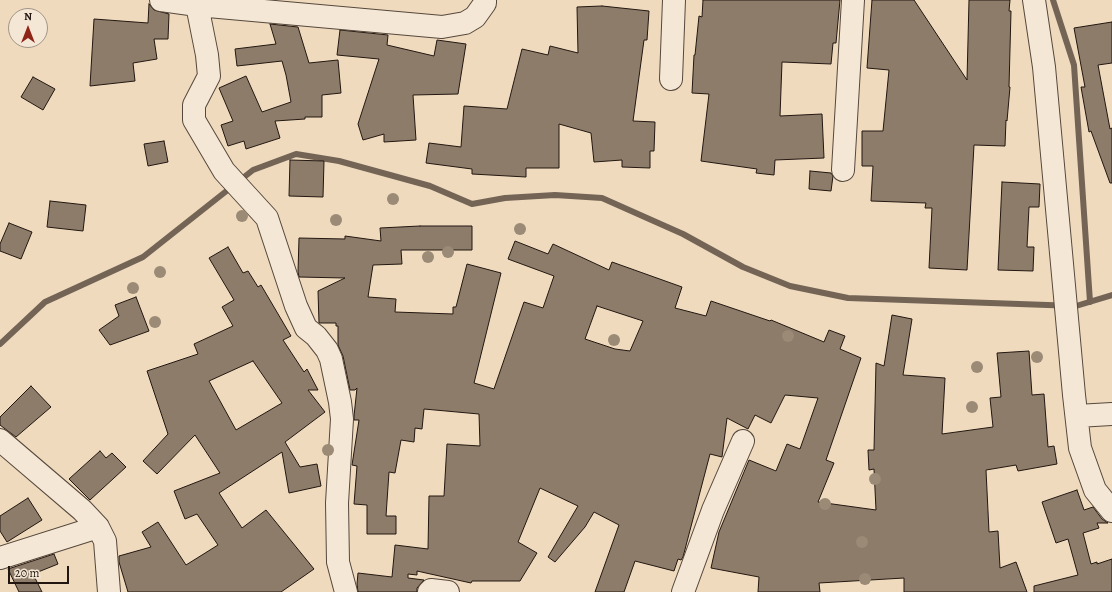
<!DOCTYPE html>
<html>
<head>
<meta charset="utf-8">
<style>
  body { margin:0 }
  #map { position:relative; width:1112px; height:592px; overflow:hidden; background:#efdabe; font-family:Alegreya,serif }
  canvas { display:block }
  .north { position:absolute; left:8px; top:8px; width:40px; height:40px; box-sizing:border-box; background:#f5e7d5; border:1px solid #a19486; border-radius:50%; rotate:0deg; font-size:11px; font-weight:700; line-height:16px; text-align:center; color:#221710 }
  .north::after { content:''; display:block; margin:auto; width:14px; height:18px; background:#8f2418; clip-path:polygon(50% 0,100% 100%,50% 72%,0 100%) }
  .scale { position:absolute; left:8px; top:566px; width:61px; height:18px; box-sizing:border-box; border:2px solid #221710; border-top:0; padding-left:5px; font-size:12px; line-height:14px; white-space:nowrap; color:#221710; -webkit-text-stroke:3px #f5e7d5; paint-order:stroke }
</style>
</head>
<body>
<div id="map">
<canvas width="1112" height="592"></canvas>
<div class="north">N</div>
<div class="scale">20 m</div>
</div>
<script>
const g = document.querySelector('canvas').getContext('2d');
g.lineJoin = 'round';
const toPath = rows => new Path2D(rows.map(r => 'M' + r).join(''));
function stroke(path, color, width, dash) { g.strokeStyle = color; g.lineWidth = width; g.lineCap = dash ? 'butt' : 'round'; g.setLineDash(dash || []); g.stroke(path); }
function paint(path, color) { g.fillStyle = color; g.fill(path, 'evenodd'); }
stroke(toPath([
  [1053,0,1074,65,1090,302],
  [0,344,45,302,143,257,253,170,296,154,339,161,430,186,472,204,505,198,555,195,602,198,683,234,743,267,790,286,848,298,1076,306,1112,295]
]), '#736455', 6);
const building = toPath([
  [703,0,840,0,836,43,833,43,831,64,782,62,780,116,822,114,824,158,775,160,774,175,756,173,757,169,701,161,709,94,692,93,694,55,695,55,699,16,702,17,703,0],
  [872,0,914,0,967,80,969,0,1010,0,1009,11,1011,11,1009,87,1010,87,1007,121,1006,120,1005,146,974,145,967,270,929,268,932,208,925,208,926,203,871,201,873,166,862,166,862,131,883,131,889,70,867,68,872,0],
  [149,4,154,10,169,14,168,39,154,39,157,59,133,63,135,81,90,86,94,19,148,23,149,4],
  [602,6,649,11,647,40,644,40,633,121,655,122,654,151,650,151,650,168,622,167,622,160,594,162,591,133,559,124,559,168,526,168,526,177,472,174,472,169,426,163,429,143,461,147,464,106,507,109,522,49,548,55,550,46,578,53,577,7,602,6],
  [1112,22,1112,63,1098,65,1110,129,1112,128,1112,183,1110,183,1091,131,1089,132,1081,87,1085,87,1074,28,1112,22],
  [270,24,298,27,309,63,338,60,341,93,322,95,322,117,305,117,305,119,275,121,280,138,246,149,244,141,228,146,221,125,233,121,219,88,246,76,262,112,291,102,286,75,282,61,237,66,235,49,276,44,270,24],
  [340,30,388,35,387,45,434,56,437,40,466,44,458,94,413,95,416,140,384,142,384,134,363,140,358,124,379,59,337,55,340,30],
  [33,77,55,89,43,110,21,97,33,77],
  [164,141,168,162,148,166,144,144,164,141],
  [290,160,324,161,323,197,289,196,290,160],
  [810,171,831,173,833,176,831,191,809,189,810,171],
  [1002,182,1040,184,1039,207,1029,207,1027,247,1034,247,1033,271,998,270,1002,182],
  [50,201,86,205,83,231,47,227,50,201],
  [9,223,32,232,21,259,0,251,0,244,9,223],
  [420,226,472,226,472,250,401,250,402,264,373,265,368,297,396,299,395,312,453,314,453,307,456,307,467,264,501,273,474,383,494,389,524,302,543,308,554,276,508,259,515,241,548,254,553,244,609,270,612,262,682,287,675,308,706,316,711,301,770,321,771,320,824,342,829,330,845,336,840,349,861,358,826,460,834,463,818,502,876,510,874,469,869,470,868,450,874,450,876,363,884,366,892,315,912,319,903,375,945,378,942,434,993,427,990,398,1001,397,997,353,1029,351,1032,395,1044,394,1048,447,1054,446,1057,464,1018,471,1016,465,986,470,989,532,998,531,1000,568,1016,562,1027,592,904,592,904,578,819,583,820,592,758,592,759,577,711,568,719,532,749,460,776,471,787,444,800,449,818,398,785,395,771,423,755,415,748,429,727,418,722,457,710,454,683,557,681,560,678,559,674,571,635,561,624,592,595,592,619,525,594,512,585,527,555,562,548,557,578,506,540,488,518,542,537,553,520,581,472,581,471,583,417,571,417,575,408,574,408,578,424,580,417,588,417,592,358,592,357,584,358,573,392,577,395,545,428,549,429,496,444,496,447,444,480,446,479,414,424,409,422,429,415,428,414,442,401,440,395,473,389,472,386,516,396,516,396,534,367,534,367,505,354,504,357,466,352,465,359,420,354,420,354,416,357,388,355,390,350,390,343,356,338,345,338,326,336,326,336,323,319,323,318,291,345,278,299,277,298,272,299,238,345,239,345,236,381,241,380,228,420,226],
  [597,306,643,321,630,351,615,349,585,339,597,306],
  [228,247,243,273,248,271,258,287,261,285,291,336,283,340,304,372,307,369,318,390,308,390,325,412,285,442,300,467,317,464,321,486,289,493,282,452,219,493,242,528,266,510,314,569,281,592,128,592,119,562,119,556,151,547,142,532,158,522,186,565,218,545,197,514,185,519,174,491,220,473,195,435,157,474,143,461,168,434,147,371,198,354,194,344,233,326,222,307,234,300,209,258,228,247],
  [253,361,282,403,236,430,209,381,253,361],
  [136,297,149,331,110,345,99,330,119,316,115,305,136,297],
  [31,386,51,407,16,437,0,425,0,417,31,386],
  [100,451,106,458,112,453,126,467,90,500,69,479,100,451],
  [1077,490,1084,510,1093,507,1102,519,1108,523,1097,523,1099,528,1083,533,1091,564,1097,562,1097,564,1112,559,1112,592,1034,592,1034,586,1078,575,1068,539,1056,543,1042,502,1077,490],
  [28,498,42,520,7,542,0,531,0,516,28,498],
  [54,554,58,564,33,574,42,592,19,592,8,569,54,554]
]);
paint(building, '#8d7c6a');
stroke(building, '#221710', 1);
const minor = toPath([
  [161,0,197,5,442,27,465,23,475,17,485,3,485,0],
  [1034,0,1044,67,1074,395,1080,448,1095,490,1112,511],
  [197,5,207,55,209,76,194,105,194,120,224,171,267,218,296,306,306,328,316,336,327,350,331,359,340,402,342,419,337,503,338,562,346,592],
  [671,79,674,0],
  [843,170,853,0],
  [1077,416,1112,414],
  [0,440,82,510,98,527,105,541,109,592],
  [0,558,98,527],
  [429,592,431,590,448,592],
  [683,592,713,510,743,441]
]);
stroke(minor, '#55483c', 24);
stroke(minor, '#f5e7d5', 22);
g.fillStyle = '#9a8a76';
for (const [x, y] of [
  [393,199],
  [242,216],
  [336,220],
  [520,229],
  [448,252],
  [428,257],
  [160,272],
  [133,288],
  [155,322],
  [788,336],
  [614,340],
  [1037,357],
  [977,367],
  [972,407],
  [328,450],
  [875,479],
  [825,504],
  [862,542],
  [865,579]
]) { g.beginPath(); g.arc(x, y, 6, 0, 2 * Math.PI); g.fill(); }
</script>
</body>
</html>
